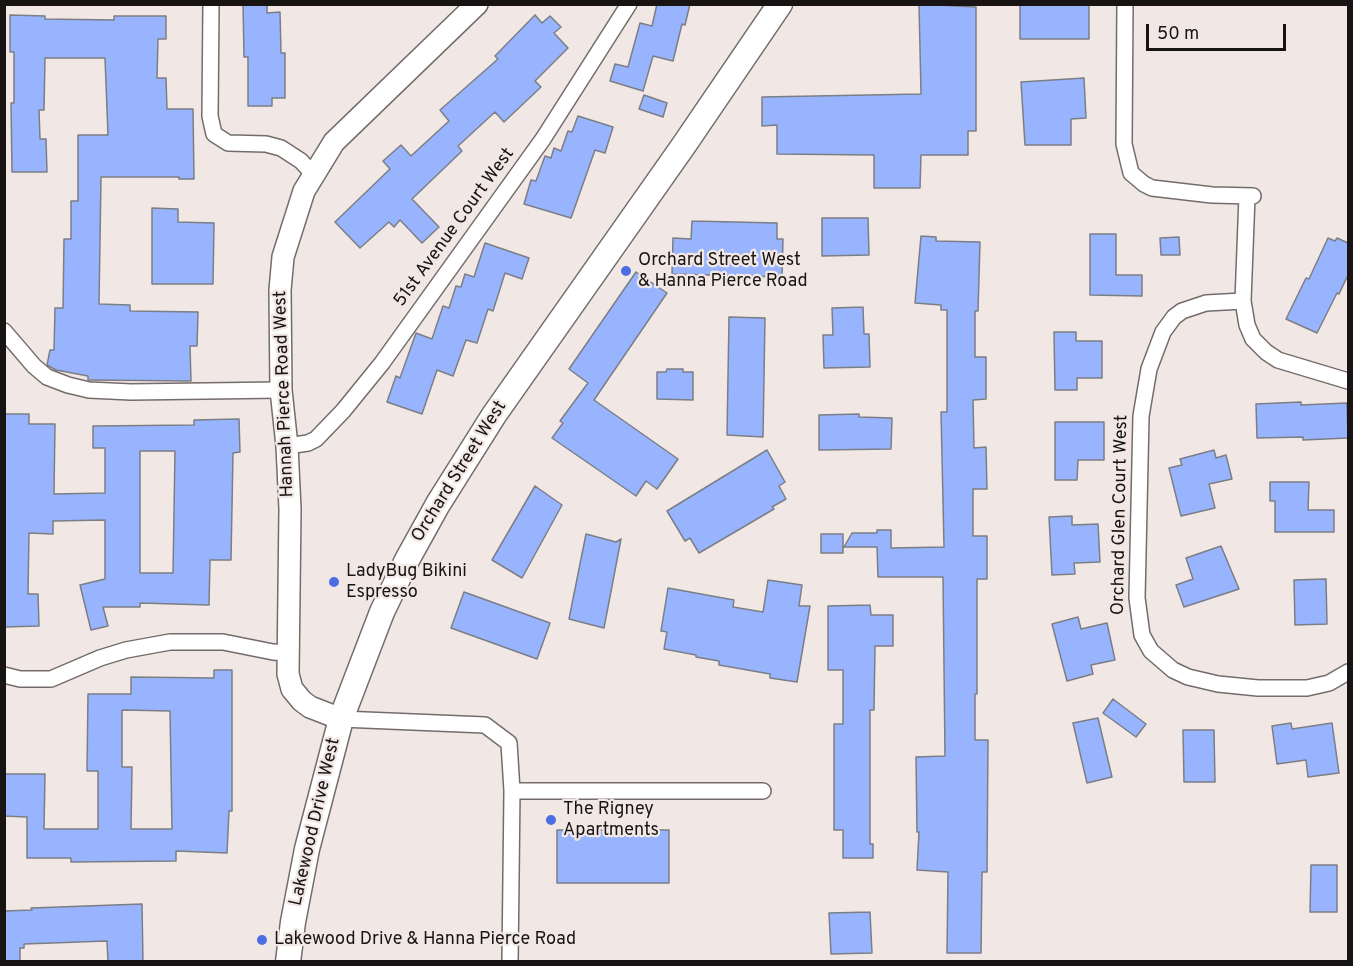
<!DOCTYPE html>
<html>
<head>
<meta charset="utf-8">
<style>
  body { margin:0 }
  #map { position:relative; width:1353px; height:966px; overflow:hidden; background:#f1e8e6; font-family:Overpass,sans-serif }
  canvas { display:block }
  .frame { position:absolute; inset:0; border:6px solid #171413; pointer-events:none }
  .scale { position:absolute; left:1146px; top:24px; width:140px; height:27px; box-sizing:border-box; border:3px solid #171413; border-top:0; padding-left:8px; font-size:18px; line-height:21px; white-space:nowrap; color:#171413; -webkit-text-stroke:4px #f1e8e6; paint-order:stroke }
</style>
</head>
<body>
<div id="map">
<canvas width="1353" height="966"></canvas>
<div class="frame"></div>
<div class="scale">50 m</div>
</div>
<script>
const g = document.querySelector('canvas').getContext('2d');
g.lineJoin = 'round';
function paint(path, color) { g.fillStyle = color; g.fill(path, 'evenodd'); }
const toPath = rows => new Path2D(rows.map(r => 'M' + r).join(''));
function stroke(path, color, width, dash) { g.strokeStyle = color; g.lineWidth = width; g.lineCap = dash ? 'butt' : 'round'; g.setLineDash(dash || []); g.stroke(path); }
function write(font, color, halo, rows, align = 'center') {
  g.font = font + ' Overpass,sans-serif'; g.lineWidth = 4.5; g.setLineDash([]); g.textBaseline = 'middle'; g.strokeStyle = halo; g.fillStyle = color; for (const [text, x, y, turn = 0] of rows) {
    g.save(); g.translate(x, y); g.rotate((+turn || 0) * Math.PI / 180); g.textAlign = isNaN(turn) ? turn : align; if (halo) g.strokeText(text, 0, 0); g.fillText(text, 0, 0); g.restore();
  }
}
const building = toPath([
  [243,4,267,4,267,13,280,12,281,53,285,53,285,98,272,98,272,106,248,106,248,57,244,57,243,4],
  [657,4,690,4,685,25,682,24,673,61,653,56,643,91,610,81,615,64,628,67,640,23,652,26,657,4],
  [919,4,976,7,976,131,968,131,968,155,921,155,920,188,874,188,874,155,777,154,777,125,762,126,762,97,921,94,919,4],
  [1020,4,1089,4,1089,39,1020,39,1020,4],
  [10,15,45,16,45,19,114,20,114,16,166,16,166,39,158,39,157,78,166,78,167,109,193,109,194,179,179,179,179,177,101,177,99,304,130,305,130,311,198,312,197,346,190,346,191,381,90,380,88,380,88,376,56,370,47,365,50,350,54,350,55,308,63,308,64,239,71,239,71,201,78,201,78,135,108,135,105,58,45,58,44,110,39,110,40,139,46,139,47,172,12,172,11,103,14,103,14,52,10,52,10,15],
  [535,15,542,23,550,16,561,27,554,33,568,48,535,81,541,87,504,122,495,112,458,146,462,151,412,199,439,227,422,243,400,220,394,227,389,222,360,248,335,222,390,169,383,161,401,145,411,156,449,121,440,110,498,59,495,56,535,15],
  [1084,78,1086,118,1071,119,1071,145,1025,145,1021,82,1084,78],
  [644,95,667,103,663,117,639,109,644,95],
  [578,116,613,127,605,153,595,150,571,218,524,204,531,180,536,181,545,156,551,158,554,148,561,151,568,131,572,132,578,116],
  [152,208,178,209,178,222,214,223,213,284,152,284,152,208],
  [822,218,868,218,869,255,822,256,822,218],
  [692,221,777,223,777,239,783,239,782,277,672,274,673,238,691,239,692,221],
  [1090,234,1116,234,1116,275,1142,275,1142,296,1090,295,1090,234],
  [921,236,936,237,936,241,980,242,978,311,975,311,975,357,986,357,986,399,973,400,974,448,986,447,987,489,973,489,973,536,987,536,987,579,977,579,977,694,975,694,975,740,988,740,987,872,982,872,981,953,947,953,948,872,917,870,919,832,917,832,916,757,945,756,943,577,878,577,877,547,844,547,852,533,877,533,877,530,891,530,891,548,944,547,941,412,947,412,947,310,941,310,941,305,915,303,921,236],
  [1179,237,1180,255,1161,255,1160,238,1179,237],
  [1328,238,1335,241,1337,238,1348,243,1348,275,1339,294,1337,293,1317,333,1286,319,1306,278,1309,279,1328,238],
  [485,243,529,258,522,279,505,273,493,311,488,309,477,343,466,340,453,376,437,370,422,414,387,402,396,376,400,378,416,333,432,339,443,306,449,308,456,286,461,287,465,274,474,277,485,243],
  [636,272,667,293,594,400,678,459,657,489,646,481,636,496,552,438,563,423,560,421,588,383,569,369,636,272],
  [863,307,864,334,869,334,870,367,824,368,823,335,833,335,832,308,863,307],
  [729,317,765,318,763,437,727,435,729,317],
  [1054,332,1076,332,1076,341,1102,341,1102,378,1077,378,1077,390,1055,390,1054,332],
  [667,369,683,369,683,372,693,372,693,400,657,399,657,372,666,372,667,369],
  [1301,402,1301,405,1347,403,1348,438,1303,440,1303,437,1257,438,1256,404,1301,402],
  [4,414,29,414,29,424,55,424,54,494,105,493,105,448,93,448,93,426,194,425,194,420,239,419,240,452,233,453,231,560,210,560,209,605,140,603,140,607,103,607,108,626,91,630,80,585,105,579,105,520,53,521,53,534,29,533,28,594,38,594,39,626,4,627,4,414],
  [140,451,175,451,173,573,140,573,140,451],
  [859,414,859,417,892,418,891,449,819,450,819,415,859,414],
  [1055,422,1104,422,1104,460,1078,460,1077,480,1055,480,1055,422],
  [767,450,785,482,779,486,786,499,772,507,774,509,699,553,690,538,685,541,667,511,767,450],
  [1214,450,1216,458,1226,455,1232,479,1209,484,1215,508,1181,516,1169,468,1182,465,1180,459,1214,450],
  [1270,482,1309,482,1308,510,1334,510,1334,532,1275,532,1275,501,1270,501,1270,482],
  [535,486,562,505,522,578,492,560,535,486],
  [1072,516,1072,525,1098,524,1100,562,1074,563,1075,574,1052,575,1049,517,1072,516],
  [586,534,616,542,621,539,604,628,569,619,586,534],
  [821,534,843,534,843,553,821,553,821,534],
  [1221,546,1239,589,1184,607,1176,585,1193,579,1186,558,1221,546],
  [1326,579,1327,624,1295,625,1294,580,1326,579],
  [768,580,802,585,799,606,810,606,797,682,770,678,770,674,719,665,719,661,696,657,696,655,664,649,667,632,661,631,668,588,734,600,733,607,763,612,768,580],
  [464,592,550,623,537,659,451,628,464,592],
  [870,605,871,615,893,615,893,646,875,646,874,710,870,710,870,844,873,844,873,858,843,858,843,830,834,830,834,724,843,724,843,670,828,670,828,606,870,605],
  [1078,617,1081,629,1107,623,1115,660,1091,665,1093,674,1067,681,1052,624,1078,617],
  [214,670,232,670,232,811,229,811,227,853,176,851,176,861,71,862,71,858,27,858,27,817,4,816,4,774,45,774,44,829,98,829,98,771,87,771,88,694,131,694,131,677,214,678,214,670],
  [122,710,170,711,172,829,131,829,132,767,122,767,122,710],
  [1113,699,1146,724,1136,737,1103,713,1113,699],
  [1098,718,1112,777,1087,783,1073,723,1098,718],
  [1291,723,1292,729,1332,723,1339,773,1308,777,1306,760,1277,764,1272,726,1291,723],
  [1183,730,1214,730,1215,782,1184,782,1183,730],
  [557,830,669,830,669,883,557,883,557,830],
  [1311,865,1337,865,1337,912,1310,912,1311,865],
  [142,904,143,962,108,962,107,941,24,944,24,948,20,948,20,962,4,962,4,911,32,910,31,908,142,904],
  [870,912,872,953,831,954,829,913,870,912]
]);
paint(building, '#98b4fe');
stroke(building, '#7b7e84', 1.5);
const street = toPath([
  [211,4,210,116,214,134,228,143,266,144,281,148,301,161,313,174],
  [1125,4,1124,144,1131,173,1144,184,1152,188,1212,195,1253,196],
  [1247,196,1243,301,1247,325,1253,339,1266,352,1278,360,1348,381],
  [1243,301,1206,303,1182,311,1174,317,1163,332,1149,369,1141,416,1137,598,1142,635,1151,651,1173,670,1188,677,1218,684,1258,688,1307,688,1329,683,1348,672],
  [4,331,34,366,47,377,68,385,89,390,131,392,281,390],
  [287,446,308,443,316,439,343,411,382,363,543,139,629,4],
  [4,675,20,679,51,679,100,658,126,650,170,642,223,642,273,652,288,653],
  [341,719,485,725,509,743,512,791,763,791],
  [510,962,512,791]
]);
const secondary = toPath([
  [341,719,310,707,302,701,292,689,288,674,290,509,287,446,281,390,280,290,283,257,304,191,334,142,477,4]
]);
const primary = toPath([
  [288,962,293,922,307,849,341,719,382,612,407,560,438,504,494,415,684,145,780,4]
]);
stroke(street, '#746c6b', 18);
stroke(secondary, '#746c6b', 24);
stroke(primary, '#746c6b', 27);
stroke(street, '#fff', 15);
stroke(secondary, '#fff', 21);
stroke(primary, '#fff', 24);
for (const [x, y, r, color] of [
  [626,271,6,"#4b6ee2"],
  [334,582,6,"#4b6ee2"],
  [551,820,6,"#4b6ee2"],
  [262,940,6,"#4b6ee2"]
]) { const dot = new Path2D(); dot.arc(x, y, r, 0, 2 * Math.PI); g.fillStyle = color; g.fill(dot); stroke(dot, '#f1e8e6', 2); }
write('18px', '#171413', '#f1e8e6', [
  ["51st Avenue Court West",455,228,-54],
  ["Hannah Pierce Road West",285,394,-92],
  ["Orchard Street West",460,472,-58],
  ["Orchard Glen Court West",1121,515,-89],
  ["Lakewood Drive West",316,822,-77]
]);
write('18px', '#171413', '#f1e8e6', [
  ["Orchard Street West",638,261],
  ["& Hanna Pierce Road",638,282],
  ["LadyBug Bikini",346,572],
  ["Espresso",346,593],
  ["The Rigney",563,810],
  ["Apartments",563,831],
  ["Lakewood Drive & Hanna Pierce Road",274,940]
], 'left');
</script>
</body>
</html>
